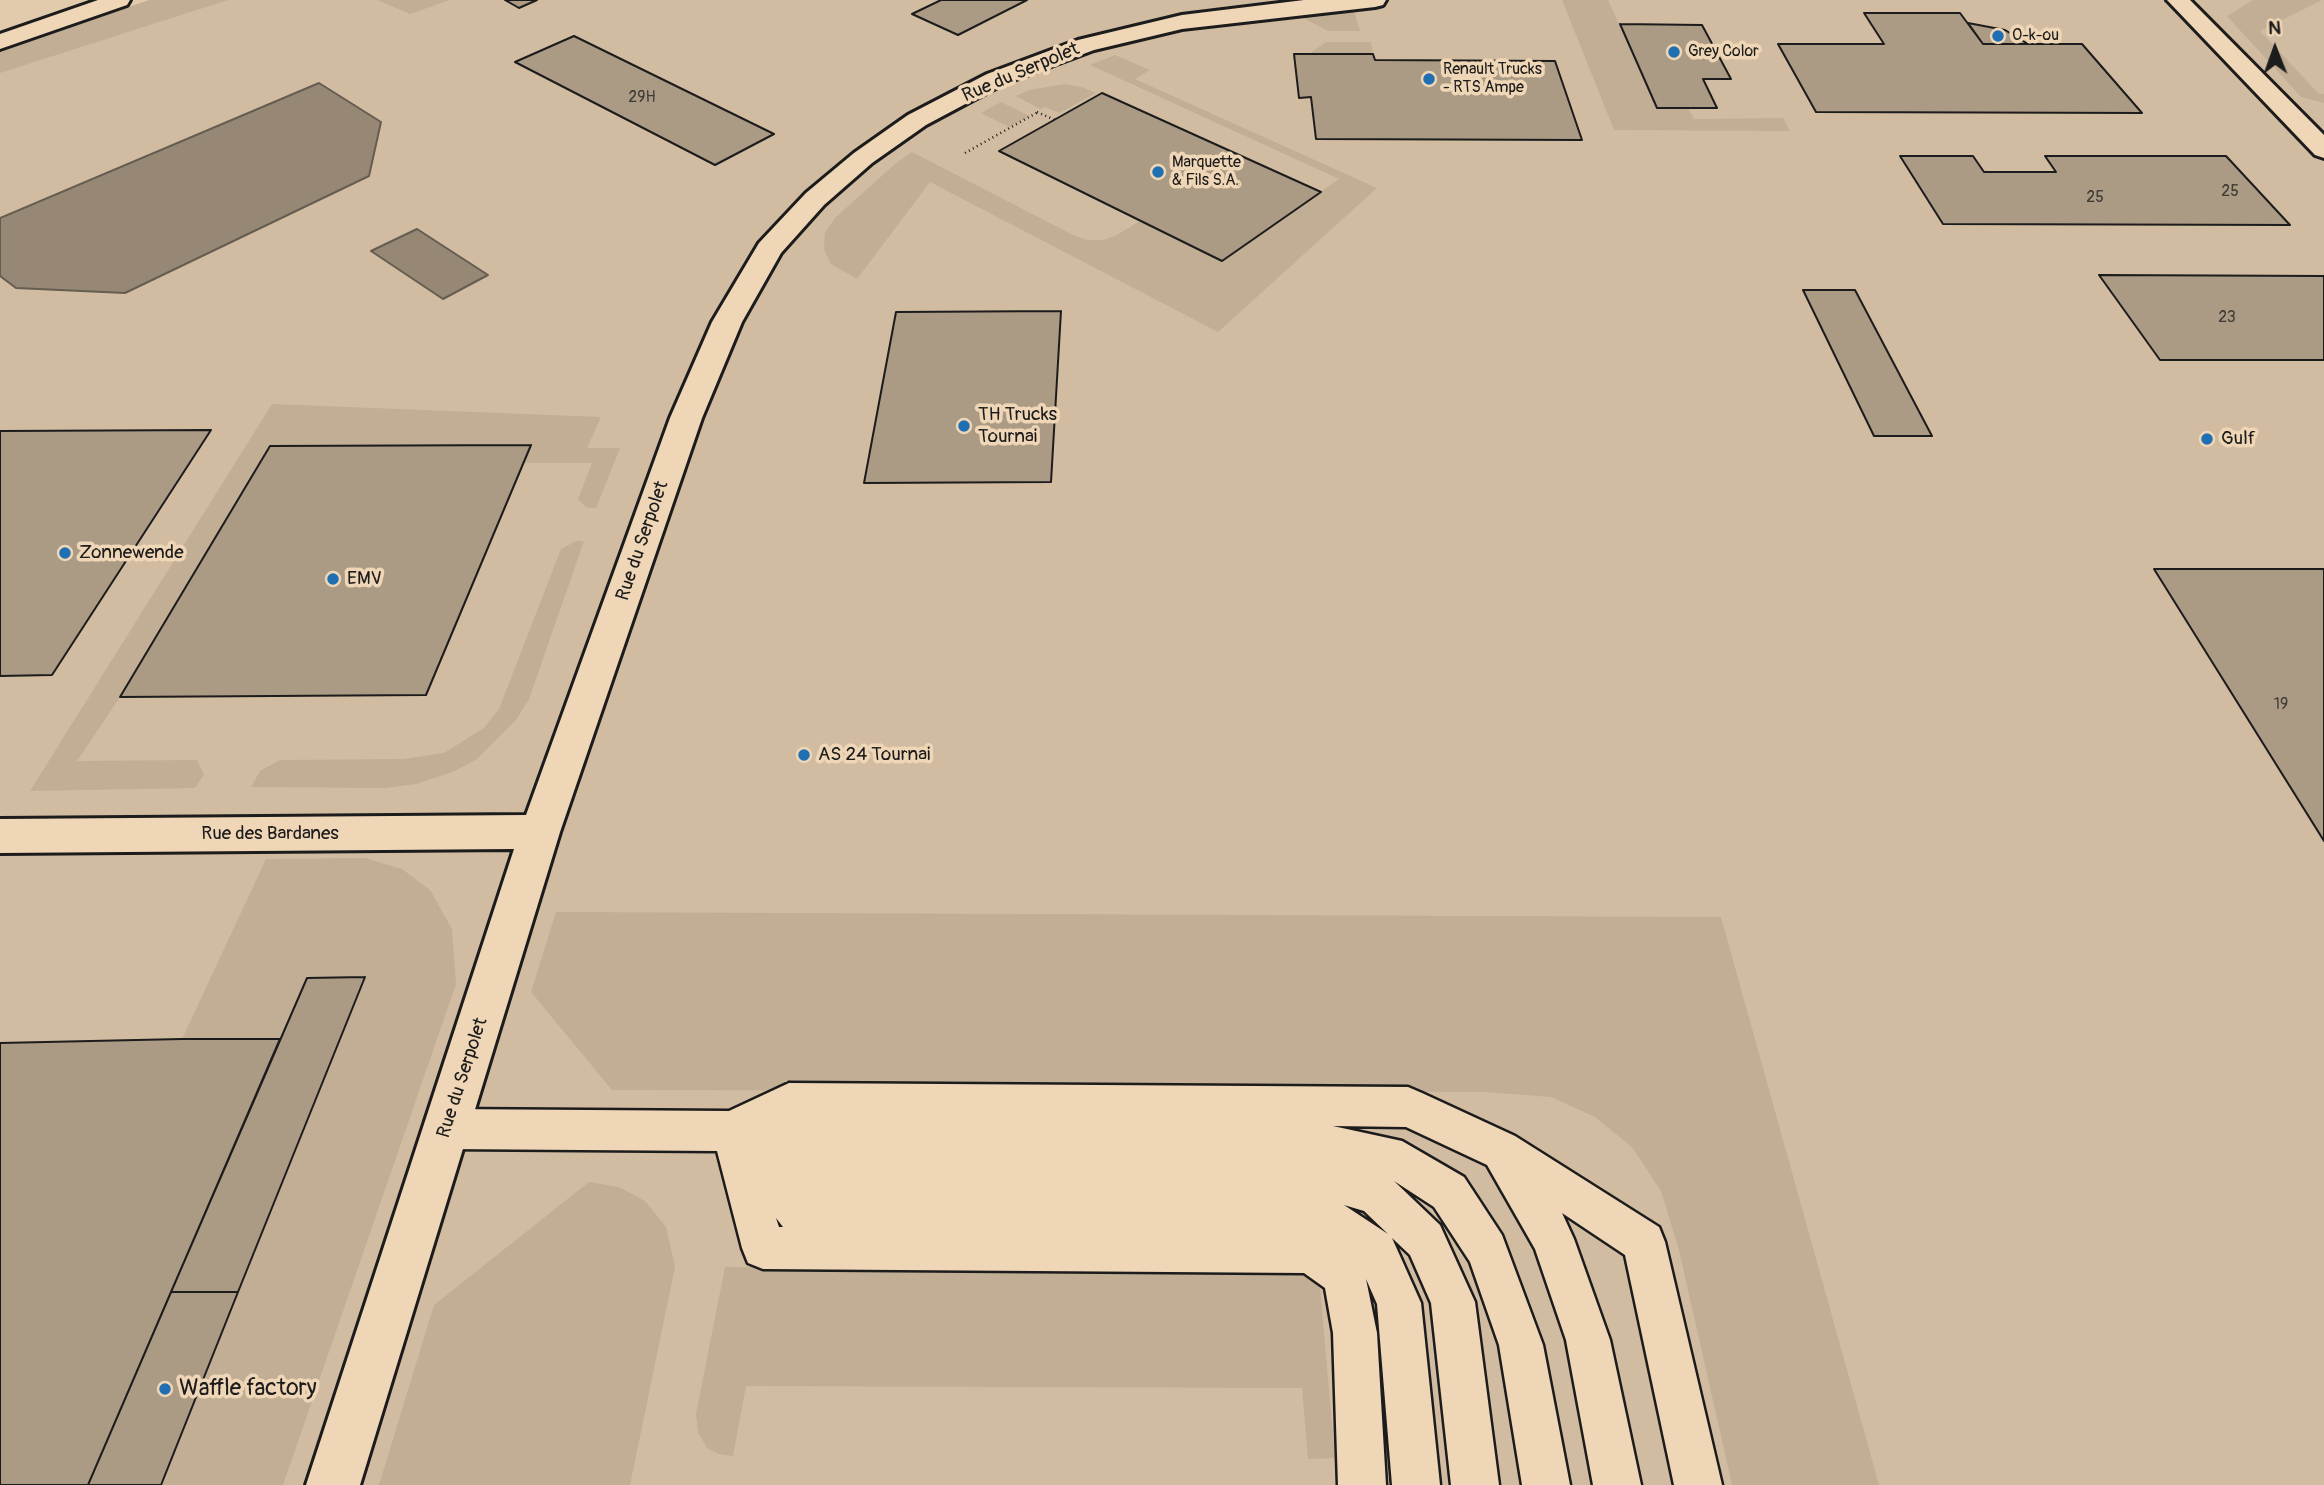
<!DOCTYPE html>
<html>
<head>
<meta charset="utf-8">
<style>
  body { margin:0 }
  #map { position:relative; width:2324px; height:1485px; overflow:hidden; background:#e2cbad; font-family:Pangolin,sans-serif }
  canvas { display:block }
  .north { position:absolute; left:2240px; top:14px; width:70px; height:70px; -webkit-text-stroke:5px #efd6b6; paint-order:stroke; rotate:359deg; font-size:19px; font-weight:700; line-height:28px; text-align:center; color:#1c1c1c }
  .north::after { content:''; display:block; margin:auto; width:24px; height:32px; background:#1c1c1c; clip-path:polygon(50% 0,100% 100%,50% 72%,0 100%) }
</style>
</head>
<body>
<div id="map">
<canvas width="2324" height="1485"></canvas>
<div class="north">N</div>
</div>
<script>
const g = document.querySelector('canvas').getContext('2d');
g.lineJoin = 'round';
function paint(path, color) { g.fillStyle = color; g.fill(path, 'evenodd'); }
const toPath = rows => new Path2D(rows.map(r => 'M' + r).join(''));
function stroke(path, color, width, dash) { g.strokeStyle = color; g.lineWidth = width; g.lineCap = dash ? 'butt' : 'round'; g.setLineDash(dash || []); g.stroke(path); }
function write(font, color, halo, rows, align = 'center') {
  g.font = font + ' Pangolin,sans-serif'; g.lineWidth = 7; g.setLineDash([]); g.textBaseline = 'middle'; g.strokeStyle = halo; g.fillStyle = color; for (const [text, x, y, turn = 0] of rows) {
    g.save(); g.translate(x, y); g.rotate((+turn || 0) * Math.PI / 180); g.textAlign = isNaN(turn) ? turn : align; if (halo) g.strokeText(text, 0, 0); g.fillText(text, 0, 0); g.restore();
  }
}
paint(toPath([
  [149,0,2324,0,2324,1485,0,1485,0,52]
]), '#d2bca1');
paint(toPath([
  [149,0,228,0,0,73,0,52],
  [377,0,450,0,410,14],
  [1562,0,1608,0,1657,107,1688,108,1694,119,1783,118,1790,131,1614,130],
  [2253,0,2322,0,2260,31,2318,93,2324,94,2324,103,2301,97,2227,16],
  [1354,11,1360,31,1328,31,1300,16],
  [1326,42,1371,42,1373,54,1309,54],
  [1115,55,1150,70,1135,79,1377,188,1218,332,930,182,857,279,831,264,824,249,825,233,835,218,895,164,912,152,1075,236,1087,240,1103,240,1115,236,1140,221,1221,261,1339,179,1090,65],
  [1065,84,1082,87,1096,93,1059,113,1045,107,1040,109,1016,96,1029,90],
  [1001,102,1029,116,1009,127,981,113],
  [272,404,601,417,587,448,620,448,596,508,587,508,578,499,592,463,523,463,531,445,270,446,120,697,77,761,197,760,204,774,195,788,30,791],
  [576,541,584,541,529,699,516,720,477,759,453,772,416,784,386,788,251,787,260,771,280,760,403,759,444,753,484,728,499,709,561,549],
  [365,858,402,869,430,890,452,929,456,984,283,1485,161,1485,365,978,307,978,280,1039,182,1039,266,859],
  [556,912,1721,917,1879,1485,1732,1485,1679,1250,1661,1191,1632,1147,1595,1117,1551,1097,1485,1092,612,1090,531,992],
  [589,1182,619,1187,645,1201,666,1227,675,1267,630,1485,379,1485,434,1305],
  [725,1267,1299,1271,1320,1288,1335,1458,1308,1459,1302,1388,746,1386,733,1456,719,1454,707,1448,698,1432,696,1414]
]), '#c1ae95');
const water = toPath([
  [319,83,381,122,369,176,125,293,16,288,0,276,0,218,319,83],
  [417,229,488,275,443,299,371,251,417,229]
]);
paint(water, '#968875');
stroke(water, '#655d51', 2);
const building = toPath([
  [505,0,537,0,519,8,505,0],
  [941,0,1027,0,958,35,912,14,941,0],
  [1864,13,1960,13,1983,44,2082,44,2142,113,1816,112,1778,44,1884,44,1864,13],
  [1968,23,2005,30,2028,44,1983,44,1968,23],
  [1620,24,1702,25,1731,79,1703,79,1717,108,1657,108,1620,24],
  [574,36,774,134,715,165,515,62,574,36],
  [1294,54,1373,54,1375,60,1555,61,1582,140,1316,139,1311,97,1299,98,1294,54],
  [1102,93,1321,192,1222,261,999,151,1102,93],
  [1900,156,1973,156,1984,172,2056,172,2045,156,2226,156,2290,225,1943,224,1900,156],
  [2099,275,2324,276,2324,360,2160,360,2099,275],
  [1803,290,1855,290,1932,436,1874,436,1803,290],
  [1061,311,1051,482,864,483,896,312,1061,311],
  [211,430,52,675,0,676,0,431,211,430],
  [531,445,426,695,120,697,270,446,531,445],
  [2154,569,2324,569,2324,841,2154,569],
  [365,977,238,1292,171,1292,307,978,365,977],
  [182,1039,280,1039,88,1485,0,1485,0,1043,182,1039],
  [171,1292,238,1292,161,1485,88,1485,171,1292]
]);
paint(building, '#ab9a84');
stroke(building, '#1c1c1c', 2);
const lane = toPath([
  [789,1083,1408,1087,1422,1093,1515,1136,1659,1227,1665,1242,1722,1485,1674,1485,1625,1255,1562,1213,1574,1239,1610,1340,1641,1485,1593,1485,1566,1340,1535,1249,1487,1165,1406,1127,1333,1126,1402,1141,1464,1177,1502,1235,1543,1345,1570,1485,1522,1485,1499,1345,1470,1262,1434,1207,1394,1181,1440,1225,1475,1302,1499,1485,1451,1485,1431,1303,1410,1255,1392,1238,1421,1303,1440,1485,1392,1485,1377,1304,1366,1279,1377,1333,1386,1485,1338,1485,1333,1333,1325,1288,1304,1273,763,1269,748,1263,742,1248,717,1151,446,1149,432,1143,426,1129,432,1115,446,1109,729,1111,789,1083],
  [1344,1205,1364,1211,1388,1234,1344,1205],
  [776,1218,783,1227,779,1227,776,1218]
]);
const street = toPath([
  [1304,0,1386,0,1383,5,1375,7,1182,29,1094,50,1003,84,926,125,872,163,824,205,781,253,742,322,702,418,560,832,360,1485,306,1485,514,849,0,853,0,819,526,815,670,418,712,322,759,243,806,193,854,153,908,115,987,74,1078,40,1182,15,1304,0]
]);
const secondary = toPath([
  [2167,0,2190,0,2324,135,2324,158,2315,155,2167,0]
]);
const highway = toPath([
  [98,0,130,0,127,5,0,49,0,34,98,0]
]);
stroke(lane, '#1c1c1c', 5);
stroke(street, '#1c1c1c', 6);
stroke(secondary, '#1c1c1c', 6);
stroke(highway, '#1c1c1c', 6);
stroke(toPath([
  [1037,112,1055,120],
  [965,153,1038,112]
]), '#1c1c1c', 2.5, [1, 3.5]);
paint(lane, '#efd6b6');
paint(street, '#efd6b6');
paint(secondary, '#efd6b6');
paint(highway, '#efd6b6');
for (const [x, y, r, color] of [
  [1998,36,7,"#1f6fb2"],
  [1674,52,7,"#1f6fb2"],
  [1429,79,7,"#1f6fb2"],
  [1158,172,7,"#1f6fb2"],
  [964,426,7,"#1f6fb2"],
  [2207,439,7,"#1f6fb2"],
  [65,553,7,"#1f6fb2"],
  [333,579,7,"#1f6fb2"],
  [804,755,7,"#1f6fb2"],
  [165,1389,7,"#1f6fb2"]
]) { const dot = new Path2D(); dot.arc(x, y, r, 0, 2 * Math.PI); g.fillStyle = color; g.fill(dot); stroke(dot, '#efd6b6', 2.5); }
write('16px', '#1c1c1c', '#efd6b6', [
  ["O-k-ou",2012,36],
  ["Grey Color",1688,52],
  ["Renault Trucks",1443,70],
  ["- RTS Ampe",1443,88],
  ["Marquette",1172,163],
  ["& Fils S.A.",1172,181]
], 'left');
write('16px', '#403c36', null, [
  ["29H",642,98],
  ["25",2230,192],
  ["25",2095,198],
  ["23",2227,318],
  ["19",2281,705]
]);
write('19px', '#1c1c1c', '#efd6b6', [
  ["Rue du Serpolet",1021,73,-23],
  ["Rue du Serpolet",643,541,-71],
  ["Rue des Bardanes",270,834],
  ["Rue du Serpolet",463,1078,-72]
]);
write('19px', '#1c1c1c', '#efd6b6', [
  ["TH Trucks",978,415],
  ["Tournai",978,437],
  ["Gulf",2221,439],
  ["Zonnewende",79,553],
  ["EMV",347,579],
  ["AS 24 Tournai",818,755]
], 'left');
write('23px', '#1c1c1c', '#efd6b6', [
  ["Waffle factory",179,1389]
], 'left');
</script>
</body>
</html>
